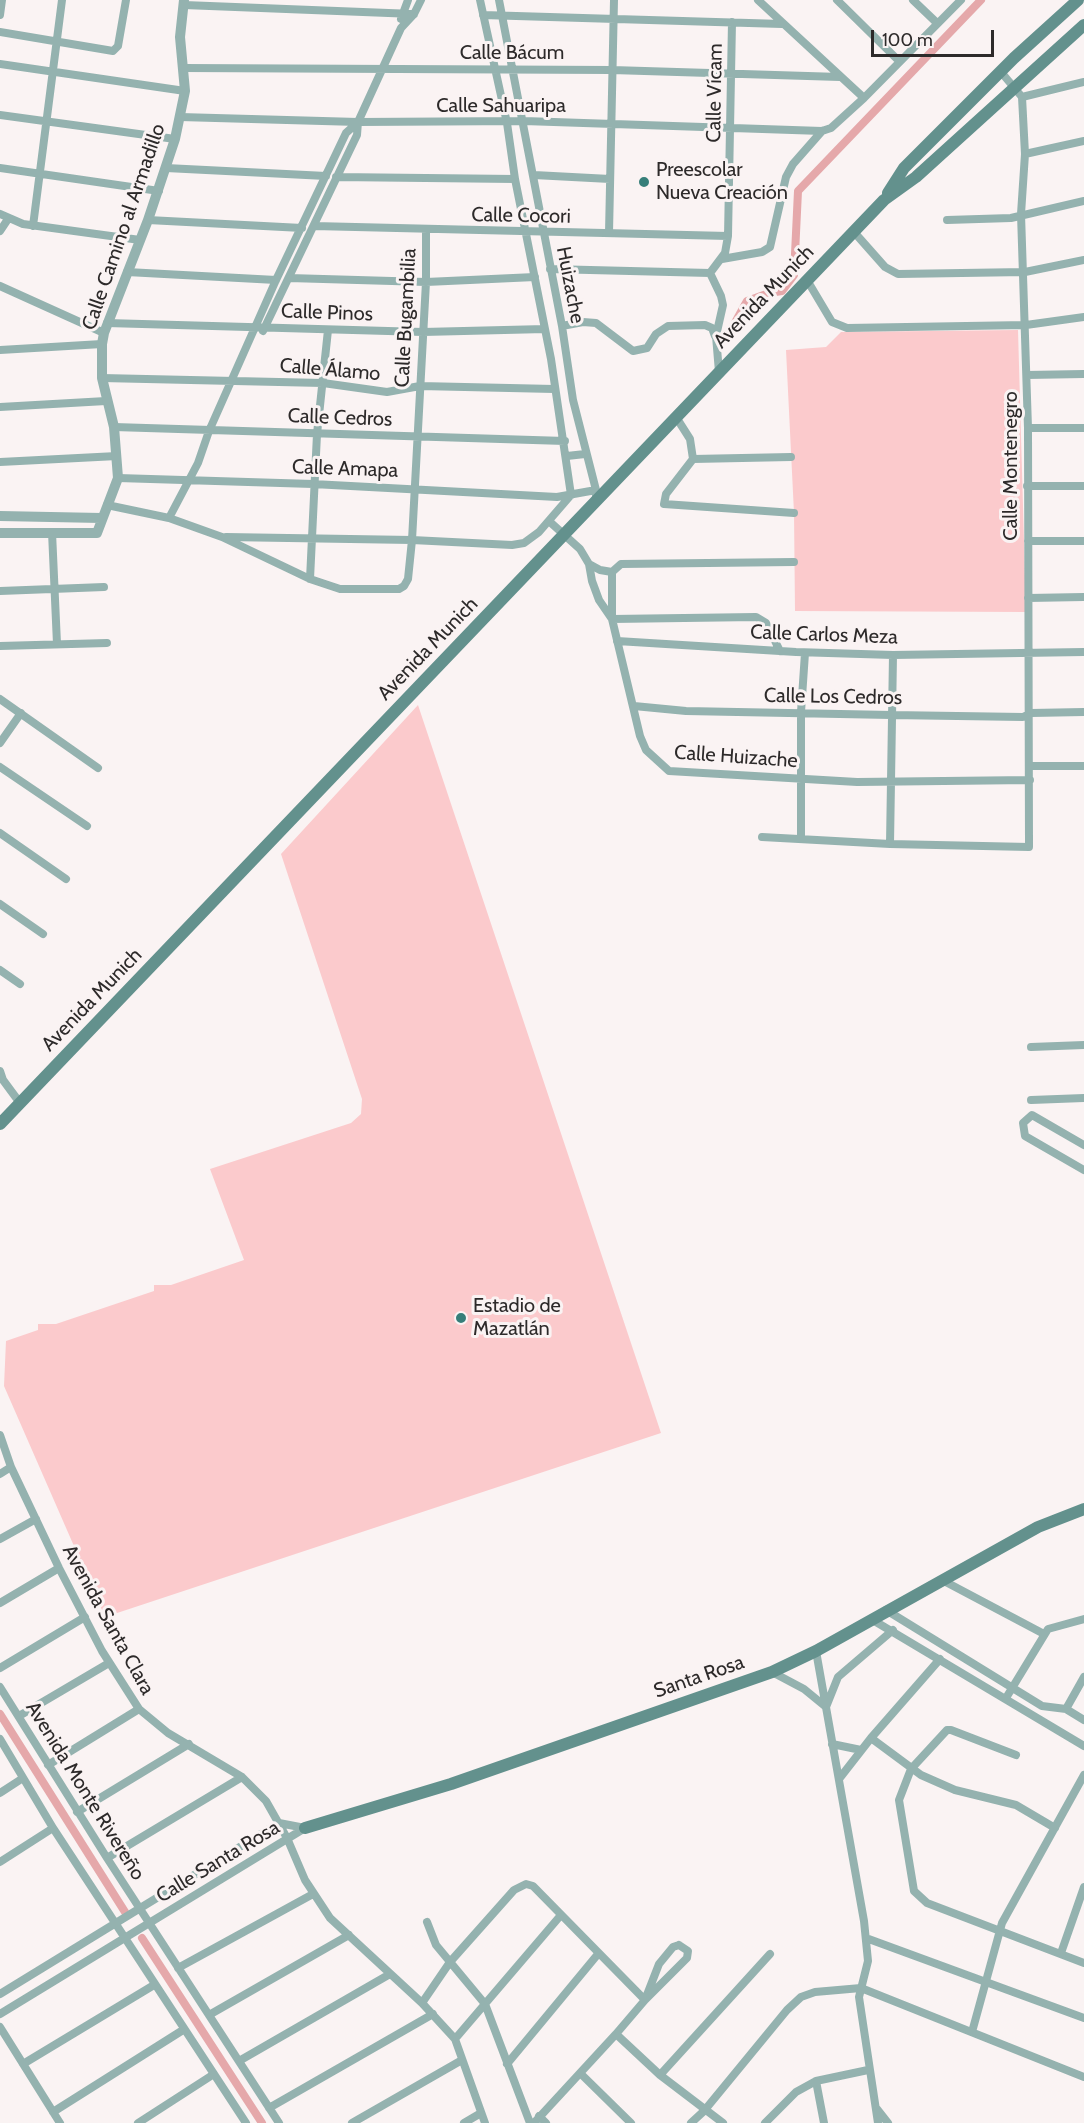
<!DOCTYPE html>
<html>
<head>
<meta charset="utf-8">
<style>
  body { margin:0 }
  #map { position:relative; width:1084px; height:2123px; overflow:hidden; background:#faf3f3; font-family:Cabin,sans-serif }
  canvas { display:block }
  .scale { position:absolute; left:871px; top:30px; width:123px; height:27px; box-sizing:border-box; border:3px solid #2d2a2a; border-top:0; padding-left:8px; font-size:18px; line-height:21px; white-space:nowrap; color:#2d2a2a; -webkit-text-stroke:4px #faf3f3; paint-order:stroke }
</style>
</head>
<body>
<div id="map">
<canvas width="1084" height="2123"></canvas>
<div class="scale">100 m</div>
</div>
<script>
const g = document.querySelector('canvas').getContext('2d');
g.lineJoin = 'round';
function paint(path, color) { g.fillStyle = color; g.fill(path, 'evenodd'); }
const toPath = rows => new Path2D(rows.map(r => 'M' + r).join(''));
function stroke(path, color, width, dash) { g.strokeStyle = color; g.lineWidth = width; g.lineCap = dash ? 'butt' : 'round'; g.setLineDash(dash || []); g.stroke(path); }
function write(font, color, halo, rows, align = 'center') {
  g.font = font + ' Cabin,sans-serif'; g.lineWidth = 6; g.setLineDash([]); g.textBaseline = 'middle'; g.strokeStyle = halo; g.fillStyle = color; for (const [text, x, y, turn = 0] of rows) {
    g.save(); g.translate(x, y); g.rotate((+turn || 0) * Math.PI / 180); g.textAlign = isNaN(turn) ? turn : align; if (halo) g.strokeText(text, 0, 0); g.fillText(text, 0, 0); g.restore();
  }
}
paint(toPath([
  [1018,330,1026,612,795,611,794,513,786,350,826,347,841,332],
  [418,705,661,1433,105,1617,4,1386,6,1341,38,1330,38,1324,56,1324,154,1291,154,1285,171,1285,244,1260,210,1169,351,1123,361,1114,362,1099,281,854]
]), '#fbcacc');
stroke(toPath([
  [732,328,747,301,769,293,782,291,794,275,798,191,981,0],
  [0,1714,125,1912],
  [142,1938,262,2123]
]), '#e5a8aa', 8);
stroke(toPath([
  [480,0,507,123,515,179,551,359,571,495],
  [499,0,562,326,573,400,596,490,596,501],
  [758,0,864,98],
  [837,0,899,61],
  [913,0,937,23],
  [184,5,414,14],
  [0,15,2,0],
  [483,15,782,24],
  [401,19,408,0],
  [0,32,113,51,118,46,126,0],
  [0,64,185,91],
  [183,68,612,70,840,77],
  [1022,97,1084,82],
  [0,115,175,139],
  [180,117,358,122,524,121,822,131,831,128,864,98,961,0],
  [1025,154,1084,141],
  [0,168,159,191],
  [166,168,326,176],
  [534,175,610,179],
  [336,177,515,179],
  [0,214,23,224,140,240],
  [148,220,302,228],
  [947,220,1011,218,1084,201],
  [33,226,62,0],
  [314,226,728,236],
  [0,231,8,219],
  [854,232,885,267,898,274,1025,272,1084,260],
  [609,233,614,0],
  [722,259,762,252,770,247,786,177,793,164,822,131],
  [550,269,710,273],
  [127,272,276,280],
  [289,278,426,282,535,277],
  [807,280,832,322,847,328,1026,325,1084,317],
  [0,286,104,333],
  [107,323,423,332,545,329],
  [562,326,583,322,596,323,633,351,647,348,656,334,668,326,705,325,712,328,715,336],
  [263,331,357,135,358,122,401,28,414,14,421,0],
  [0,350,102,344],
  [719,372,716,336,723,305,721,296,710,273,725,253,728,236,732,22],
  [1027,375,1084,374],
  [102,378,323,383,387,392,420,386,554,389],
  [0,407,106,401],
  [676,417,690,439,693,459,666,494,664,504,794,513],
  [114,427,565,441],
  [1028,428,1084,428],
  [567,456,585,454],
  [693,459,791,457],
  [0,462,117,456],
  [118,478,313,484,557,497,596,490],
  [1027,486,1084,486],
  [107,505,169,518,222,537,310,579,340,589,399,589,404,586,408,579,412,540,426,282,426,231],
  [169,518,198,463,209,431,276,280,346,133,358,122],
  [550,522,580,549,589,564,592,581,599,600,612,619,640,736,646,750,669,771,857,782,1030,780],
  [52,532,57,644],
  [226,537,412,540,512,545,524,543,539,532,571,495],
  [1028,541,1084,541],
  [589,564,600,570,612,572],
  [310,579,317,434,328,330],
  [0,591,104,587],
  [1028,598,1084,597],
  [612,618,612,572,621,564,794,562],
  [612,619,756,617,766,623,780,651],
  [617,641,796,652,893,655,1084,652],
  [0,646,107,643],
  [0,699,98,768],
  [634,706,686,711,891,715,1023,717,1031,713,1084,712],
  [0,743,21,713],
  [1031,766,1084,766],
  [0,767,87,826],
  [0,833,66,879],
  [762,837,890,844,1029,847,1028,428,1021,214,1025,154,1022,97,1001,72],
  [801,839,801,712,805,653],
  [890,844,893,655],
  [0,904,43,934],
  [0,970,20,984],
  [1031,1047,1084,1045],
  [0,1071,3,1080,20,1103],
  [1031,1100,1084,1098],
  [1084,1145,1032,1115,1023,1123,1025,1136,1084,1170],
  [0,1435,11,1467,59,1568,102,1651,139,1709,168,1733,242,1777,266,1801,287,1838,305,1880,330,1918,422,2003,455,2039,485,2123],
  [0,1474,11,1467],
  [0,1539,36,1519],
  [942,1580,1044,1634],
  [0,1603,59,1568],
  [886,1610,1042,1706,1066,1709,1084,1720],
  [871,1619,1084,1746],
  [816,1651,864,1921,868,1961,859,1997,878,2123],
  [0,1668,85,1617],
  [772,1672,804,1689,826,1707,838,1677,893,1630],
  [0,1687,107,1858,279,2123],
  [1006,1698,1048,1629,1084,1619],
  [1066,1709,1084,1677],
  [19,1716,109,1663],
  [871,1738,921,1775,955,1790,1016,1805,1055,1828],
  [0,1739,53,1828,246,2123],
  [832,1744,861,1750],
  [1016,1755,951,1730,947,1730,911,1769,899,1800,914,1891,927,1903,1084,1963],
  [48,1765,139,1709],
  [839,1779,871,1738,940,1659],
  [0,1793,23,1778],
  [77,1812,189,1744],
  [107,1858,242,1777],
  [0,1862,53,1828],
  [427,1922,436,1945,485,2004,530,2123],
  [866,1938,1084,2018],
  [679,1945,688,1951,687,1958,645,2000,659,1964,673,1947,679,1945],
  [1061,1953,1084,1887],
  [178,1968,313,1894],
  [0,1994,279,1823,305,1828],
  [422,2003,450,1962,514,1890,526,1884,533,1886,645,2000,616,2034],
  [0,2014,305,1828],
  [209,2015,349,1935],
  [0,2027,60,2123],
  [972,2032,1002,1923,1084,1775],
  [455,2039,561,1915],
  [239,2061,390,1974],
  [23,2064,154,1985],
  [507,2064,598,1954],
  [580,2073,631,2123],
  [660,2075,770,1954],
  [816,2081,824,2123],
  [269,2108,433,2014],
  [877,2109,888,2123],
  [53,2112,183,2030],
  [539,2116,546,2123],
  [138,2123,214,2074],
  [352,2123,462,2060],
  [464,2123,481,2113],
  [534,2123,616,2034,660,2075,723,2123],
  [691,2123,704,2111,787,2010,801,1997,815,1992,861,1988,1084,2077],
  [765,2123,796,2092,816,2081,868,2070]
]), '#94b2af', 8);
stroke(toPath([
  [0,516,101,518],
  [0,533,97,533,118,478,114,427,102,378,102,344,104,333,148,220,175,139,185,91,180,37,184,0]
]), '#94b2af', 10);
stroke(toPath([
  [888,193,904,168,1014,58,1078,0],
  [0,1124,884,200,916,177,1084,25],
  [305,1828,451,1784,772,1672,816,1651,1038,1527,1084,1509]
]), '#63918d', 12);
for (const [x, y, r, color] of [
  [644,182,6,"#367e79"],
  [461,1318,6,"#367e79"]
]) { const dot = new Path2D(); dot.arc(x, y, r, 0, 2 * Math.PI); g.fillStyle = color; g.fill(dot); stroke(dot, '#faf3f3', 2); }
write('20px', '#2d2a2a', '#faf3f3', [
  ["Calle Bácum",512,53],
  ["Calle Vícam",715,93,-89],
  ["Calle Sahuaripa",501,106],
  ["Calle Cocori",521,216,1],
  ["Calle Camino al Armadillo",124,227,-71],
  ["Huizache",570,285,79],
  ["Avenida Munich",764,297,-46],
  ["Calle Pinos",327,313,2],
  ["Calle Bugambilia",406,318,-87],
  ["Calle Álamo",330,370,5],
  ["Calle Cedros",340,418,2],
  ["Calle Montenegro",1011,466,-90],
  ["Calle Amapa",345,469,2],
  ["Calle Carlos Meza",824,635,2],
  ["Avenida Munich",428,649,-46],
  ["Calle Los Cedros",833,697,1],
  ["Calle Huizache",736,757,4],
  ["Avenida Munich",92,1000,-46],
  ["Avenida Santa Clara",108,1620,61],
  ["Santa Rosa",699,1677,-19],
  ["Avenida Monte Rivereño",85,1791,58],
  ["Calle Santa Rosa",218,1862,-31]
]);
write('20px', '#2d2a2a', '#faf3f3', [
  ["Preescolar",656,170],
  ["Nueva Creación",656,193],
  ["Estadio de",473,1306],
  ["Mazatlán",473,1329]
], 'left');
</script>
</body>
</html>
